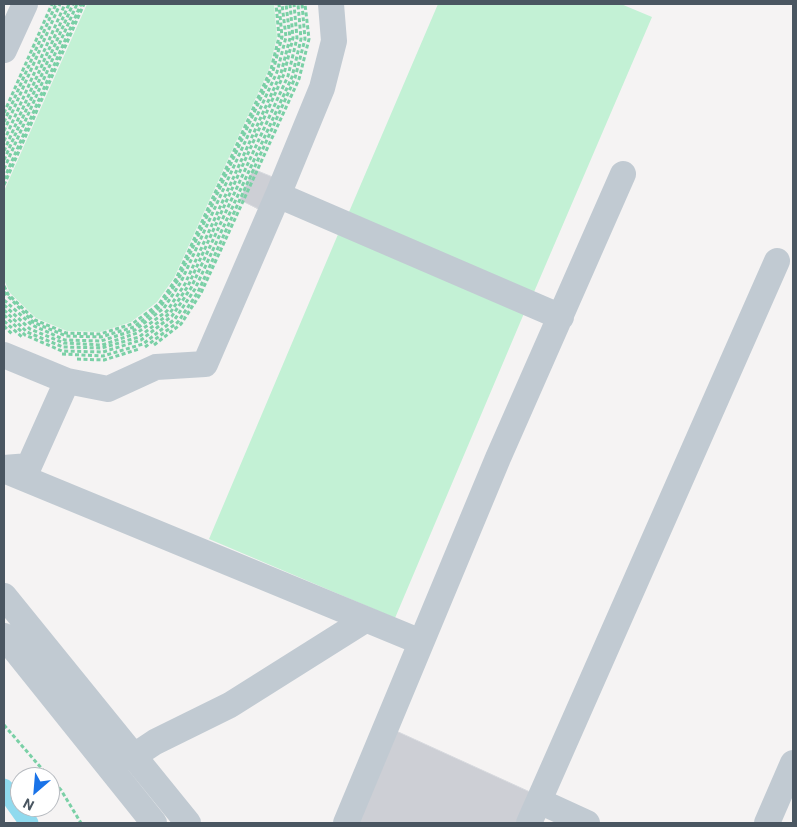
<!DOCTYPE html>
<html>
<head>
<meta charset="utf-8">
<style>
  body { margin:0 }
  #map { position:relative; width:797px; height:827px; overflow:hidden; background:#f5f3f3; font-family:Roboto,sans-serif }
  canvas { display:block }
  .frame { position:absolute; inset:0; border:5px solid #4a5661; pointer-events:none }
  .north { position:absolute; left:10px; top:767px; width:50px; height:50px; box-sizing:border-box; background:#fff; border:1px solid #b7bbc0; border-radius:50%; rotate:207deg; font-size:14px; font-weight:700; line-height:20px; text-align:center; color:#4a5661 }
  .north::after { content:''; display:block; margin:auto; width:18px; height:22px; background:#1a73e8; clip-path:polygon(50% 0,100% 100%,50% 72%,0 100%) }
</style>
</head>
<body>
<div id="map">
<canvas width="797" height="827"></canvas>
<div class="frame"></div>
<div class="north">N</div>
</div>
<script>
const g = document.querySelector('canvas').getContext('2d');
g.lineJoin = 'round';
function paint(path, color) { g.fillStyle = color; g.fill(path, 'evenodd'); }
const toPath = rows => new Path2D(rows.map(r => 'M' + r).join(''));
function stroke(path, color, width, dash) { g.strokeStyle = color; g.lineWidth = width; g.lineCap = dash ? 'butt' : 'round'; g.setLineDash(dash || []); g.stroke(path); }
paint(toPath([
  [87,4,274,4,277,37,269,69,174,278,157,302,131,322,100,332,67,331,36,318,10,293,4,280,4,191],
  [438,4,621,4,652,17,531,299,346,219],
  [339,232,525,311,395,618,209,539]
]), '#c3f1d5');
paint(toPath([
  [254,170,265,213,241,200],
  [394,731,528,823,353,823]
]), '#0003');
stroke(toPath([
  [4,788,29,823]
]), '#90daee', 19);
const building = toPath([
  [253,169,275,178,261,210,240,200,253,169],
  [394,730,530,792,516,823,351,823,394,730]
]);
paint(building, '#cdcfd5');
stroke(building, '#d7d9de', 1);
stroke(toPath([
  [4,113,52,4],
  [4,122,56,4],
  [4,131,60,4],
  [4,141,65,4],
  [4,151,69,4],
  [4,160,73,4],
  [4,169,77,4],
  [4,179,81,4],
  [4,185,84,4],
  [4,286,8,294,35,320,66,333,100,334,132,324,159,304,176,279,271,69,279,37,276,4],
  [4,292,33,322,66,336,101,337,134,327,161,306,178,280,273,71,282,37,279,4],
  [4,300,32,325,65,340,101,341,135,330,164,308,181,282,277,72,286,37,282,4],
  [4,305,30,329,64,343,102,345,137,333,167,311,185,284,281,73,290,38,286,4],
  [4,310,27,332,63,347,102,348,139,337,170,313,188,286,284,74,293,38,290,4],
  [4,315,25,335,62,351,103,352,141,340,172,316,191,288,288,76,297,38,294,4],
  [4,321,22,337],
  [4,326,12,334],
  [154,345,181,324,201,293,299,79,309,39,305,4],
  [145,347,178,322,198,292,295,78,305,39,302,4],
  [62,354,103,356,143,344,175,319,195,289,292,77,301,39,298,4],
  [77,359,104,360,139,349],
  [4,725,49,777],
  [50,778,61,790,81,823]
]), '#7ad0a6', 3, [4, 2.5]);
stroke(toPath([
  [4,50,25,4],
  [278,195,322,88,334,41,331,4],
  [4,355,67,381,29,466,4,468],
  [67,381,108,389,156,367,205,364,278,195,561,317],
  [4,470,421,642],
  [4,596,188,823],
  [4,636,154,823],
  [134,756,155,742,230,705,365,620],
  [539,801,587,823],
  [346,823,498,458,623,174],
  [529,823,777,261],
  [767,823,793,763]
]), '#c1cad2', 26);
</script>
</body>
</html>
